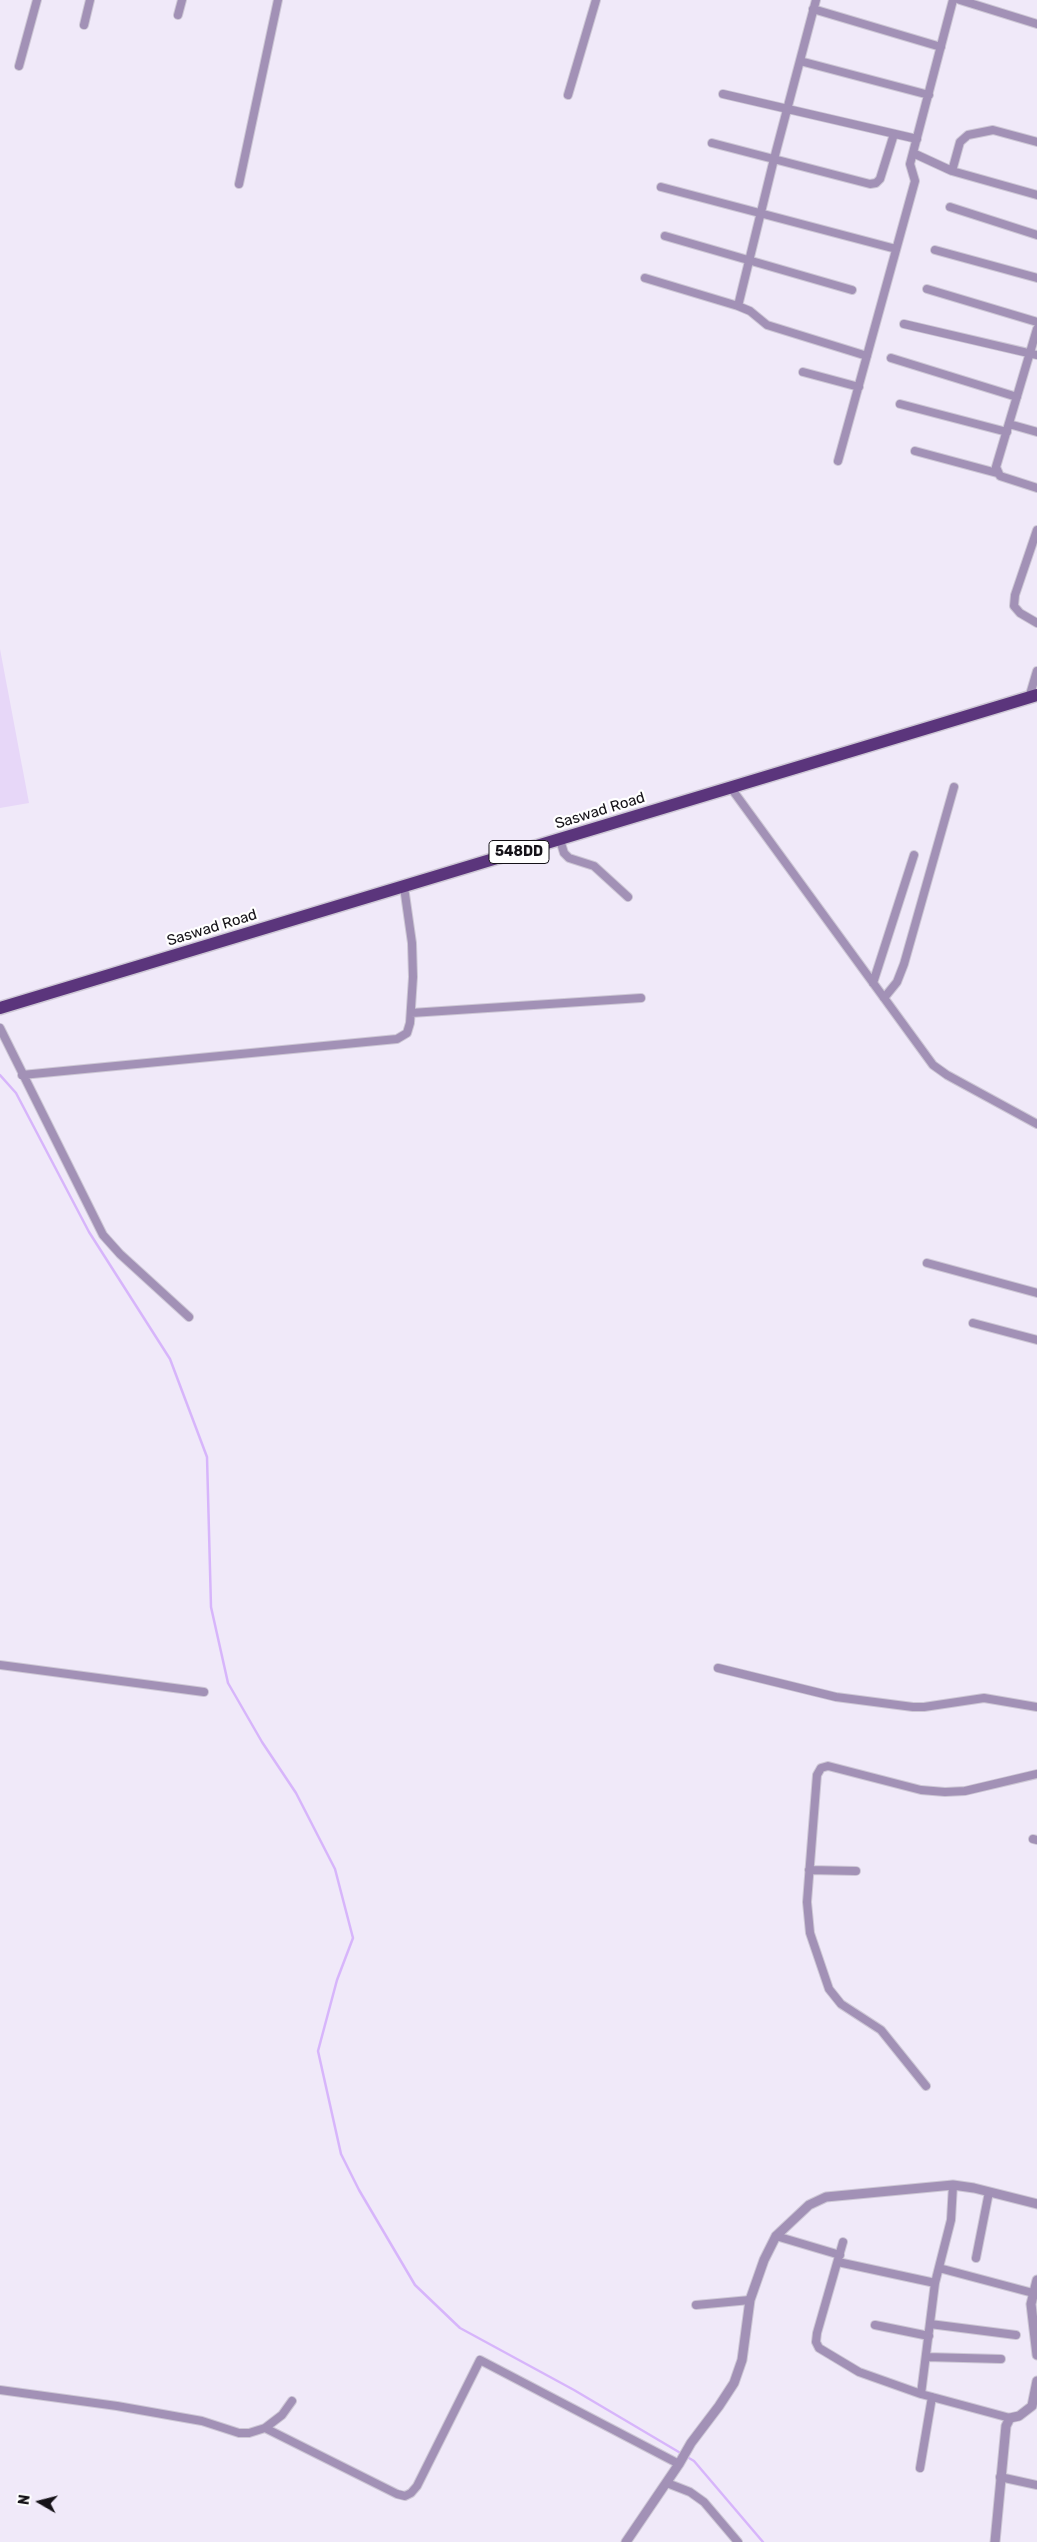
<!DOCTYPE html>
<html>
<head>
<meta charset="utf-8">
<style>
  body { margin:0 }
  #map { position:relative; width:1037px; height:2542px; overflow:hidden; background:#f0e9f9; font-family:Rubik,sans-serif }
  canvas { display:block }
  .north { position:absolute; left:15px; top:2477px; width:50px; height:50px; -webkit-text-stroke:4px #fff; paint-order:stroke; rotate:278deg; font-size:14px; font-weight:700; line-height:20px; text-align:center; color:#151218 }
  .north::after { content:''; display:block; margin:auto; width:18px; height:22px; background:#151218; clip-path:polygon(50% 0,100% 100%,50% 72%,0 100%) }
</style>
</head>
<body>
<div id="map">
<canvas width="1037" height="2542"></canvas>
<div class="north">N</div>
</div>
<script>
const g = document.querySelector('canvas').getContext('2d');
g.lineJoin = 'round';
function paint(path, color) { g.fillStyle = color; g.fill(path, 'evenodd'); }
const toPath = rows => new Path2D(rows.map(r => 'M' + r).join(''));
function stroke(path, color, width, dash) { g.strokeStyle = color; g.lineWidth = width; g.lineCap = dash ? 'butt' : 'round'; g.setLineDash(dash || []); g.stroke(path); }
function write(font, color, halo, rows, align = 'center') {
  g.font = font + ' Rubik,sans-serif'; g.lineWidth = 4.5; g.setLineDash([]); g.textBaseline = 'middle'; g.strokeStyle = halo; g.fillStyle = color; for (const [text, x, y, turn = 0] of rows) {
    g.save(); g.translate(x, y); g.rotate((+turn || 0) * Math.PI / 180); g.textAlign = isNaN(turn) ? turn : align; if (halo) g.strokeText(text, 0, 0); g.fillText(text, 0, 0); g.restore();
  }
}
paint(toPath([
  [0,649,29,803,0,808]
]), '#e7d7f8');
stroke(toPath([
  [0,1075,16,1093,89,1232,170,1359,207,1457,211,1607,228,1683,262,1742,296,1793,335,1869,353,1938,337,1980,318,2051,341,2154,359,2190,415,2285,460,2328,574,2390,694,2461,763,2542]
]), '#d7b5fb', 2.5);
const minor = toPath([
  [960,0,1037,24],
  [813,9,941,47],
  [178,15,182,0],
  [84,25,90,0],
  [800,61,929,95],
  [19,66,37,0],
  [723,94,917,139],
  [568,95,596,0],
  [712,143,870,184,876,183,880,179,894,134],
  [913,153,952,171,1037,195],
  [952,171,960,142,968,135,993,130,1037,142],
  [239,184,278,0],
  [661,187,896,249],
  [950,207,1037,235],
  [665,236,852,290],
  [935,250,1037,278],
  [645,278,738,306,750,311,767,325,867,356],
  [927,289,1037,322],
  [738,306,774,159,816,0],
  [904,324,1037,355],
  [1037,329,996,467,1000,476,1037,488],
  [891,358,1017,397],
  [803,372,859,387],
  [900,404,1007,432],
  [1009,424,1037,432],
  [915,451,997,473],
  [838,461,915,181,910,164,953,0],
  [1037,530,1015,595,1014,606,1020,613,1037,623],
  [1029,698,1037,671],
  [731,788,933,1065,947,1075,1037,1124],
  [560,840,564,853,569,858,594,866,628,897],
  [873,983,914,855],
  [884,998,897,982,904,964,954,787],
  [411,1013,641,998],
  [0,1028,103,1235,120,1254,189,1317],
  [22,1075,397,1039,407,1033,410,1023,413,977,412,943,404,887],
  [927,1263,1037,1293],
  [973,1323,1037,1340],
  [0,1665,204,1692],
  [718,1668,836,1697,913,1707,924,1707,984,1698,1037,1707],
  [1033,1839,1037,1840],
  [809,1870,856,1871],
  [926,2086,881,2030,841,2004,829,1989,810,1933,807,1902,817,1775,821,1768,828,1766,921,1790,945,1792,965,1791,1037,1774],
  [776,2236,840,2255],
  [843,2242,817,2333,816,2342,819,2348,859,2372,921,2394,1010,2418],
  [976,2258,989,2192],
  [838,2262,935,2283],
  [939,2268,1033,2293],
  [696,2305,750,2300],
  [930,2324,1016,2335],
  [875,2325,929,2336],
  [926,2357,1001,2359],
  [0,2390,117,2406,202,2421,239,2433,249,2433,265,2428,282,2415,292,2401],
  [921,2394,935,2283,951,2220,953,2185],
  [265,2428,397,2494,405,2496,411,2493,417,2486,480,2360,679,2464],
  [920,2468,932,2397],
  [1000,2477,1037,2485],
  [667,2483,690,2492,704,2502,738,2542]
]);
const tertiary = toPath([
  [1037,2280,1031,2304,1037,2355],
  [626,2542,679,2464,691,2443,719,2406,734,2383,742,2360,750,2300,764,2260,776,2236,809,2205,826,2197,953,2185,974,2188,1037,2204],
  [995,2542,1006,2426,1010,2418,1019,2416,1032,2406,1037,2381]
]);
const trunk = toPath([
  [0,1008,1037,695]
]);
stroke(minor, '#cdc7d5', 10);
stroke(tertiary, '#cdc7d5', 11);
stroke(trunk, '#cdc7d5', 15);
stroke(minor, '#a291b6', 8);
stroke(tertiary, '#a291b6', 9);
stroke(trunk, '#5b357c', 12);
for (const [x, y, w] of [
  [519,852,60]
]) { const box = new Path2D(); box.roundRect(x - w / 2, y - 11.5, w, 23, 4); g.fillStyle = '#fff'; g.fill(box); stroke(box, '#151218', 1); }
write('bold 14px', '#151218', null, [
  ["548DD",519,852]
]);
write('15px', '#151218', '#fff', [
  ["Saswad Road",600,811,-17],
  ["Saswad Road",212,928,-17]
]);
</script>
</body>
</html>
